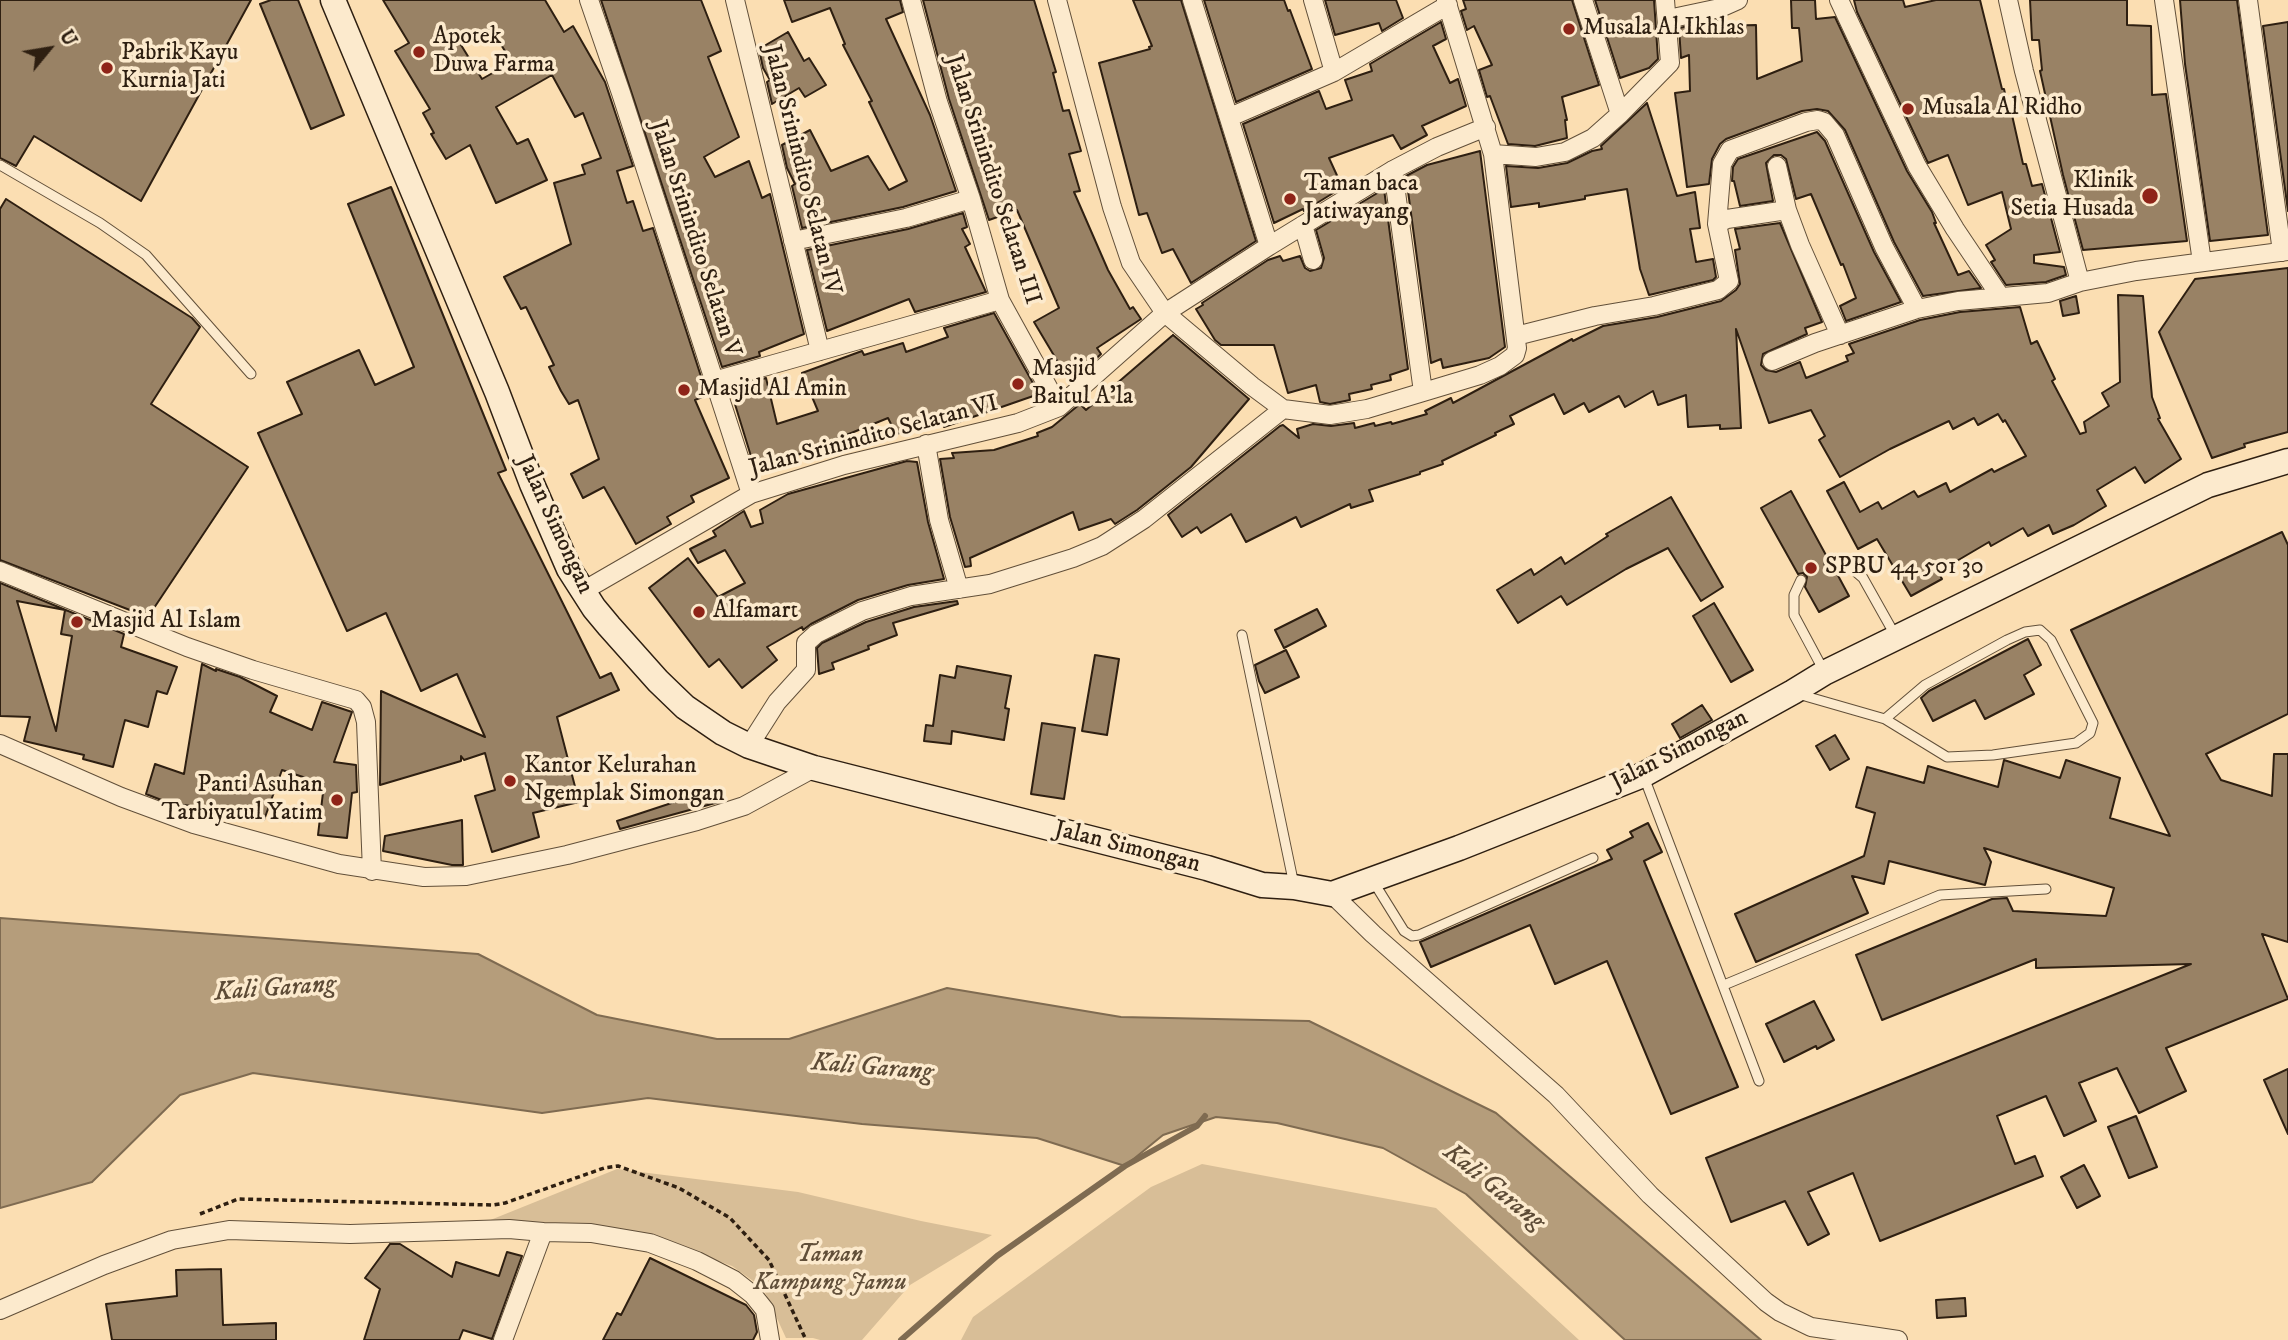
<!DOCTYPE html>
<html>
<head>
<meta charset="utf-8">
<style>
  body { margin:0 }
  #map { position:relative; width:2288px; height:1340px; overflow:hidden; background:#fbdeb2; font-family:"IM FELL DW Pica",serif }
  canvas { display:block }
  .north { position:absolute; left:14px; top:14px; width:70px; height:70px; -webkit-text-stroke:5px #fceacd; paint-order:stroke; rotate:60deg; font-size:19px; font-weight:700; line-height:28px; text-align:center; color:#2e1f11 }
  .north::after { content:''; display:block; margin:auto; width:24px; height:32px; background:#2e1f11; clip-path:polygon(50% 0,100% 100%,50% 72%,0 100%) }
</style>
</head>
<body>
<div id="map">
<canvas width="2288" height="1340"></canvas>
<div class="north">U</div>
</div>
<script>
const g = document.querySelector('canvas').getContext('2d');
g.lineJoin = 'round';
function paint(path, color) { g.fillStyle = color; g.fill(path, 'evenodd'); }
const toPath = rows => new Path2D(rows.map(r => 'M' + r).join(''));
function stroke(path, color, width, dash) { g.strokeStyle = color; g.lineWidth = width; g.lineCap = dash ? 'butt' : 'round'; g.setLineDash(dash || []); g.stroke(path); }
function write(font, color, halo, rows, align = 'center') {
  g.font = font + ' "IM FELL DW Pica",serif'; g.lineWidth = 7; g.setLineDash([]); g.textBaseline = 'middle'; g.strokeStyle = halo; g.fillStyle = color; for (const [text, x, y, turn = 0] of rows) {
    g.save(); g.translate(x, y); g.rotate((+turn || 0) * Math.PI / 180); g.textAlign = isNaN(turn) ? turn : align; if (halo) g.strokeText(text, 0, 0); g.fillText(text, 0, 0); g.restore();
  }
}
paint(toPath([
  [1202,1164,1436,1208,1579,1340,961,1340,973,1317,1151,1187],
  [617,1169,798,1192,921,1221,992,1235,910,1285,862,1340,820,1340,813,1338,786,1338,763,1288,732,1266,652,1237,634,1250,612,1232,478,1225]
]), '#d8be97');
const water = toPath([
  [0,918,478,954,597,1015,717,1039,789,1039,947,988,1121,1017,1309,1021,1496,1113,1761,1340,1625,1340,1466,1194,1383,1148,1277,1123,1216,1117,1163,1135,1125,1166,1037,1138,862,1124,648,1098,542,1113,253,1073,180,1095,92,1182,0,1208,0,918]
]);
paint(water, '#b59d7b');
stroke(water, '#7f6b51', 2);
stroke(toPath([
  [901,1340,997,1256,1125,1166,1197,1126,1205,1116]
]), '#7f6b51', 6);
const building = toPath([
  [0,0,251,0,141,201,34,136,16,166,0,158,0,0],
  [271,0,298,0,344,115,311,129,260,4,271,0],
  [383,0,545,0,564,32,573,26,605,82,633,166,617,171,627,203,633,201,643,231,653,228,707,395,695,400,729,478,691,496,694,502,667,517,671,524,636,544,604,487,583,498,571,474,599,459,578,400,569,404,561,391,549,367,554,365,526,307,521,309,504,277,571,244,554,183,585,174,582,165,601,158,583,113,575,117,552,75,496,107,517,144,528,139,547,180,496,203,470,145,446,159,431,134,434,133,423,113,430,109,395,51,409,43,383,0],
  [491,29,512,62,482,79,461,45,491,29],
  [601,0,701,0,721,51,708,57,739,137,704,157,715,177,749,161,762,198,770,194,804,334,759,352,760,356,722,367,601,0],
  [784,0,900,0,903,12,886,19,930,115,956,191,903,207,802,228,792,186,795,184,787,168,782,145,810,130,831,171,868,156,889,190,907,181,869,102,872,101,843,45,845,44,830,8,792,22,784,0],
  [923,0,1034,0,1056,72,1053,73,1063,111,1069,110,1081,151,1069,154,1080,191,1074,192,1108,270,1130,309,1133,307,1141,319,1097,348,1101,354,1084,370,1068,379,1034,322,1059,308,1017,210,989,220,949,99,923,0],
  [1133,0,1181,0,1256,241,1191,283,1173,249,1162,253,1147,213,1139,215,1099,63,1150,49,1149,47,1152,46,1133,0],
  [1204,0,1284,0,1288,11,1290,10,1312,69,1236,102,1204,0],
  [1325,0,1396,0,1403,18,1382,31,1379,23,1335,35,1325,0],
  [1463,0,1572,0,1599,85,1562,97,1567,120,1565,120,1567,138,1535,146,1508,144,1490,96,1487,97,1479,70,1492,65,1474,26,1467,30,1461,11,1466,9,1463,0],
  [1595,0,1654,0,1658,59,1649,68,1620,78,1595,0],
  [1791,0,1815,0,1816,19,1835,17,1907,171,1932,212,1936,223,1934,223,1958,275,1969,271,1981,288,1923,296,1894,242,1845,130,1828,111,1817,109,1802,111,1726,139,1720,144,1712,159,1709,184,1687,187,1675,93,1690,91,1689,55,1681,58,1679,28,1718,20,1717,26,1756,25,1757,79,1802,61,1799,28,1792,28,1791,0],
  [1854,0,1903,0,1905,7,1936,0,1980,0,2002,89,2004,89,2010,116,2012,115,2023,164,2026,164,2032,186,2042,184,2060,252,2034,255,2034,263,2064,267,2066,275,2046,282,2006,285,1991,262,1995,260,1986,245,2011,229,2002,192,1968,205,1948,155,1928,163,1857,12,1854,0],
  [2030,0,2127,0,2127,25,2151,26,2152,95,2166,94,2187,241,2083,250,2063,175,2040,71,2042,70,2039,40,2032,40,2030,0],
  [2180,0,2237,0,2268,235,2210,241,2185,64,2180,0],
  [1441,22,1446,39,1433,46,1450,83,1458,79,1466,106,1422,126,1427,135,1401,149,1393,135,1329,158,1340,182,1337,184,1339,188,1343,187,1304,211,1303,209,1274,223,1243,124,1319,91,1326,109,1352,100,1345,80,1372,71,1370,64,1441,22],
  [2288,22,2288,211,2263,26,2288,22],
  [788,32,804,61,809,58,826,85,805,97,799,88,772,104,767,82,770,80,763,68,759,49,788,32],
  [1647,103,1677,196,1695,192,1700,228,1690,229,1696,262,1713,259,1716,277,1713,280,1649,295,1640,269,1627,189,1585,196,1585,199,1556,204,1539,207,1539,203,1511,207,1506,166,1538,168,1567,163,1592,151,1602,149,1601,146,1647,103],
  [1817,132,1825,141,1874,252,1901,302,1846,321,1840,306,1856,298,1843,264,1841,265,1811,194,1796,199,1786,159,1781,155,1774,155,1766,163,1773,201,1740,206,1734,181,1732,181,1733,167,1738,159,1817,132],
  [1480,151,1505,347,1489,358,1443,368,1441,359,1431,363,1406,176,1427,165,1480,151],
  [391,187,506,470,498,473,600,678,611,673,619,690,557,717,579,802,533,813,539,837,492,852,475,796,495,790,485,753,464,760,461,756,461,761,380,785,381,691,485,737,457,674,421,691,386,613,347,631,258,433,302,414,287,382,359,350,375,385,414,367,348,204,391,187],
  [1384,189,1408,369,1390,375,1391,380,1371,385,1372,389,1349,394,1350,400,1330,404,1320,402,1316,385,1288,393,1274,345,1221,345,1215,340,1196,309,1203,305,1202,303,1268,260,1280,256,1283,261,1300,256,1305,268,1310,271,1321,268,1324,258,1316,230,1384,189],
  [6,199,192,318,200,327,151,404,248,467,148,617,0,560,0,209,6,199],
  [963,213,967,227,962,229,970,244,965,247,986,292,915,312,909,299,827,331,807,250,908,229,963,213],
  [1780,223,1822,322,1805,328,1807,334,1763,354,1761,365,1766,370,1776,372,1800,362,1806,378,1848,361,1846,356,1854,353,1849,344,1920,320,1960,312,2020,307,2031,344,2037,341,2055,379,2052,381,2080,434,2086,432,2084,422,2109,406,2102,393,2120,382,2118,295,2143,296,2152,397,2160,418,2158,419,2181,459,2145,483,2135,467,2097,490,2106,506,2074,525,2053,534,2049,525,2028,536,2023,528,1991,546,1989,542,1938,572,1942,579,1911,596,1877,539,1858,549,1827,491,1844,482,1860,512,1878,502,1882,509,1914,491,1918,497,1946,483,1950,492,1992,469,1994,472,2026,456,2005,420,2003,422,1998,414,1978,425,1974,418,1953,429,1949,421,1890,449,1840,477,1819,440,1825,436,1811,410,1769,423,1736,329,1741,428,1720,429,1720,425,1688,427,1686,395,1658,405,1653,391,1625,407,1619,396,1589,412,1584,403,1564,414,1554,394,1510,416,1514,424,1495,433,1496,435,1442,461,1443,464,1420,472,1420,474,1369,490,1373,501,1351,508,1350,504,1301,527,1296,517,1246,542,1231,514,1201,533,1197,527,1182,537,1168,515,1280,426,1283,425,1299,438,1297,429,1313,424,1331,426,1354,423,1355,428,1374,423,1375,426,1391,422,1392,424,1427,414,1425,411,1451,398,1453,403,1572,339,1573,341,1603,326,1657,317,1721,301,1736,290,1740,284,1735,250,1740,249,1735,229,1780,223],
  [2288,268,2288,432,2244,444,2245,447,2212,458,2159,332,2195,279,2288,268],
  [2076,296,2079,313,2063,316,2060,301,2076,296],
  [994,313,1039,394,944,427,943,422,896,434,888,418,758,471,756,466,754,466,730,388,766,378,777,424,818,411,802,373,862,351,864,355,903,343,906,352,948,337,944,328,994,313],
  [1173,335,1249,399,1191,467,1137,510,1115,524,1111,519,1079,530,1073,512,970,558,971,566,965,567,950,517,940,459,954,458,952,453,994,450,1038,436,1037,433,1052,427,1080,404,1086,410,1173,335],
  [907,461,917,462,928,522,944,579,908,585,858,600,811,624,803,630,802,627,767,647,777,660,742,688,719,659,709,667,649,588,688,558,718,597,745,583,725,550,698,563,690,549,716,536,713,531,744,511,751,527,763,523,760,510,788,494,907,461],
  [1791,491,1827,557,1824,562,1825,566,1835,570,1849,596,1819,612,1805,587,1807,577,1803,573,1798,574,1761,508,1791,491],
  [1671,497,1723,587,1701,601,1668,548,1626,569,1567,605,1561,596,1518,623,1497,590,1531,569,1534,575,1561,557,1565,564,1608,536,1606,534,1671,497],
  [2282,532,2288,545,2288,714,2206,754,2221,780,2272,796,2274,754,2288,754,2288,942,2262,934,2288,999,2166,1048,2186,1091,2139,1113,2117,1068,2079,1083,2096,1121,2064,1136,2046,1096,1997,1116,2015,1164,2035,1156,2043,1176,1880,1241,1853,1173,1808,1192,1829,1234,1808,1245,1785,1201,1731,1222,1706,1158,2191,964,2036,968,2036,959,1882,1020,1856,955,1992,899,2007,898,2013,911,2106,916,2114,888,1984,848,1991,862,1985,885,1889,861,1884,884,1852,876,1868,913,1756,962,1735,914,1864,856,1875,813,1856,807,1867,767,1924,783,1928,766,1998,787,2004,760,2060,778,2066,760,2120,778,2110,818,2170,836,2071,630,2282,532],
  [0,583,124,634,121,647,177,667,167,694,157,691,148,727,125,720,113,767,83,759,84,755,24,741,30,717,0,716,0,583],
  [17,601,65,610,61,634,72,636,56,731,17,601],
  [957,601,958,604,893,623,897,635,868,646,869,649,832,663,834,669,819,674,817,648,822,643,866,622,914,607,957,601],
  [1714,603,1753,670,1731,682,1693,616,1714,603],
  [1317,609,1326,626,1284,648,1275,630,1317,609],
  [2028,639,2041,665,2024,675,2034,694,1985,719,1975,700,1933,721,1921,698,1929,691,2028,639],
  [1286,650,1299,677,1265,693,1259,681,1255,665,1286,650],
  [1095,655,1119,659,1107,735,1082,731,1095,655],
  [202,664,216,671,216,669,240,677,277,696,270,712,312,730,322,702,352,712,334,762,356,765,357,792,352,793,347,838,318,835,324,784,282,770,264,820,243,813,169,803,146,794,155,764,184,774,202,664],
  [957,666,1011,676,1005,708,1009,709,1004,740,952,731,951,744,924,741,926,725,933,726,940,675,955,678,957,666],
  [1702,705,1712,720,1680,738,1672,724,1702,705],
  [1042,723,1075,728,1064,799,1031,794,1042,723],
  [1835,735,1849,759,1830,770,1816,746,1835,735],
  [714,789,719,802,620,829,617,821,714,789],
  [462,820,463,865,452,865,383,851,385,836,462,820],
  [1648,823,1662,852,1644,861,1738,1087,1671,1114,1607,961,1555,984,1530,925,1431,967,1420,942,1612,859,1607,850,1633,837,1630,832,1648,823],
  [1814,1001,1834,1040,1817,1049,1816,1046,1784,1062,1766,1024,1814,1001],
  [2288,1069,2288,1134,2264,1080,2288,1069],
  [2136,1116,2157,1167,2129,1178,2108,1127,2136,1116],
  [2084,1165,2100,1196,2077,1208,2061,1177,2084,1165],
  [390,1244,400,1244,452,1277,456,1262,499,1276,507,1252,522,1256,492,1339,463,1330,459,1340,364,1340,380,1289,365,1278,390,1244],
  [650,1258,746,1305,754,1315,757,1332,753,1340,603,1340,617,1313,621,1315,650,1258],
  [221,1269,223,1325,276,1323,276,1340,112,1340,106,1304,177,1296,176,1270,221,1269],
  [1965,1298,1966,1316,1937,1318,1936,1300,1965,1298]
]);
paint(building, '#998265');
stroke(building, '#2e1f11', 2);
const lane = toPath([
  [0,165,100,223,146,255,251,374],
  [1831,563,1848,565,1863,578,1895,635],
  [1801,580,1794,595,1794,615,1824,671],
  [1242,635,1294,885],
  [1798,694,1885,719,1947,757,1993,755,2076,743,2090,733,2093,723,2051,640,2040,630,2025,632,2007,640,1925,685,1885,719],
  [1644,777,1759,1081],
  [1373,881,1404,931,1412,936,1419,935,1593,858],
  [1724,985,1940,895,2046,889]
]);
const street = toPath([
  [589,0,621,93,751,494],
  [735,0,820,351],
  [911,0,938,102,971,199,1000,300,1059,407],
  [1057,0,1112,207,1131,263,1165,313,1252,386,1283,409],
  [1192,0,1269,246],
  [1313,0,1334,72],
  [1583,0,1620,114],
  [1839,0,1917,166,1955,229,2000,296],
  [2008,0,2024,71,2080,282],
  [2164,0,2202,262],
  [2248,0,2282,252],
  [1668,19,1720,8,1738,0],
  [1230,117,1334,72,1448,5],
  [1493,154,1536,157,1565,152,1593,138,1620,114,1670,63,1665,0],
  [1777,166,1787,210,1800,245,1840,335],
  [1393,170,1423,392],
  [1717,224,1722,164,1730,150,1806,122,1818,120,1824,122,1835,135,1884,247,1917,309],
  [1303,225,1313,260],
  [793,241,906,218,971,199],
  [1516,336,1595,316,1654,306,1718,290,1729,281,1717,224,1727,219,1787,210],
  [1772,361,1815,343,1917,309,1958,301,2048,293,2080,282,2136,271,2288,251],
  [714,381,1000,300],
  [926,444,939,520,959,589],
  [0,571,187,647,253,670,356,700,362,707,366,722,372,871],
  [583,591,751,494,844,465,1018,423,1059,407,1165,313,1269,246,1393,170,1437,147,1486,127],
  [0,744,121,797,194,824,339,864,424,877,466,876,567,855,697,821,744,806,814,768],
  [749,746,777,702,806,670,806,643,816,634,862,611,911,596,990,584,1073,558,1102,546,1144,519,1283,409,1330,415,1367,409,1480,375,1500,366,1515,355,1517,348,1493,154,1446,0],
  [1332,894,1373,934,1556,1095,1650,1195,1766,1302,1780,1312,1811,1327,1898,1340],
  [0,1310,104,1265,172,1240,229,1230,350,1234,509,1229,543,1232],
  [503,1340,543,1232,591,1233,650,1243,697,1261,734,1280,753,1295,765,1310,770,1340]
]);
const secondary = toPath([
  [333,0,497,392,532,484,569,569,594,608,609,626,658,681,685,707,723,733,749,746,814,768,1207,868,1262,885,1294,887,1332,894,1459,848,1643,775,1793,692,1824,673,2208,485,2288,461]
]);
stroke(lane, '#614f39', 11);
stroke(street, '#614f39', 20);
stroke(secondary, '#2e1f11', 27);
stroke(toPath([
  [200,1214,238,1199,493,1205,505,1203,604,1168,618,1166,679,1188,730,1218,769,1260,806,1340]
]), '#2e1f11', 3.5, [5, 3.5]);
stroke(lane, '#fceacd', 9);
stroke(street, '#fceacd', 18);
stroke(secondary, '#fceacd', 24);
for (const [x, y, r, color] of [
  [1569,29,7,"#8f2418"],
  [419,52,7,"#8f2418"],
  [107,68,7,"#8f2418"],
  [1908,109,7,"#8f2418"],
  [2150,196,9,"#8f2418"],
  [1290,199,7,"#8f2418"],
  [1018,384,7,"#8f2418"],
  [684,390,7,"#8f2418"],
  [1811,568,7,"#8f2418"],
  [699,612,7,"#8f2418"],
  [77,622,7,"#8f2418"],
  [510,781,7,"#8f2418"],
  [337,800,7,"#8f2418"]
]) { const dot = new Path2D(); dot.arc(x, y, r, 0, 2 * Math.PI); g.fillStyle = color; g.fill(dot); stroke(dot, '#fceacd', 2.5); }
write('24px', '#2e1f11', '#fceacd', [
  ["Musala Al Ikhlas",1583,29],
  ["Apotek",433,38],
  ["Duwa Farma",433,66],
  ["Pabrik Kayu",121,54],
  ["Kurnia Jati",121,82],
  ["Musala Al Ridho",1922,109],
  ["Klinik",2134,182,"right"],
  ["Setia Husada",2134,210,"right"],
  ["Taman baca",1304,185],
  ["Jatiwayang",1304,213],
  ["Masjid",1032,370],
  ["Baitul A'la",1032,398],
  ["Masjid Al Amin",698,390],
  ["SPBU 44 501 30",1825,568],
  ["Alfamart",713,612],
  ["Masjid Al Islam",91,622],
  ["Kantor Kelurahan",524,767],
  ["Ngemplak Simongan",524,795],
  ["Panti Asuhan",323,786,"right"],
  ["Tarbiyatul Yatim",323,814,"right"]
], 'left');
write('24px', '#2e1f11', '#fceacd', [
  ["Jalan Srinindito Selatan IV",801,170,76],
  ["Jalan Srinindito Selatan III",992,180,72],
  ["Jalan Srinindito Selatan V",694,239,72],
  ["Jalan Srinindito Selatan VI",874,437,-15],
  ["Jalan Simongan",554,525,65],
  ["Jalan Simongan",1680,751,-27],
  ["Jalan Simongan",1127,848,14]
]);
write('italic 24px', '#614f39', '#fceacd', [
  ["Taman",830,1256],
  ["Kampung Jamu",830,1284]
]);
write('italic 26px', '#5d4b36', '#fceacd', [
  ["Kali Garang",275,990,-4],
  ["Kali Garang",872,1069,5],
  ["Kali Garang",1493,1188,39]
]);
</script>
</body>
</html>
